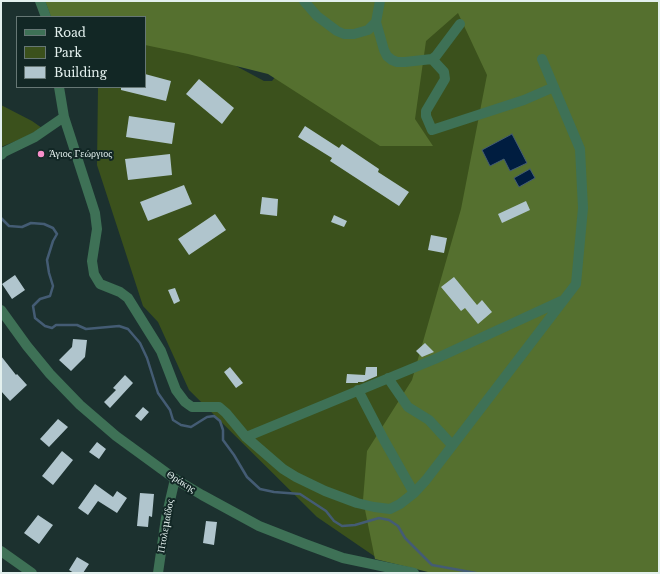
<!DOCTYPE html>
<html>
<head>
<meta charset="utf-8">
<style>
  body { margin:0 }
  #map { position:relative; width:660px; height:574px; overflow:hidden; background:#1c312f; font-family:"Libre Baskerville",serif }
  canvas { display:block }
  .frame { position:absolute; inset:0; border:2px solid #e3f0ee; pointer-events:none }
  .legend { position:absolute; left:16px; top:16px; width:130px; height:72px; box-sizing:border-box; background:#122725; border:1px solid #667775; margin:0; padding:5px 7px; list-style:none; font-size:12px; color:#e3f0ee }
  .legend li { display:flex; align-items:center; gap:8px; height:20px }
  .legend b { width:20px; border:1px solid #667775 }
</style>
</head>
<body>
<div id="map">
<canvas width="660" height="574"></canvas>
<div class="frame"></div>
<ul class="legend">
<li><b style="height:5px;background:#3e7156"></b>Road</li>
<li><b style="height:11px;background:#3b511c"></b>Park</li>
<li><b style="height:11px;background:#b0c5cd"></b>Building</li>
</ul>
</div>
<script>
const g = document.querySelector('canvas').getContext('2d');
g.lineJoin = 'round';
function paint(path, color) { g.fillStyle = color; g.fill(path, 'evenodd'); }
const toPath = rows => new Path2D(rows.map(r => 'M' + r).join(''));
function stroke(path, color, width, dash) { g.strokeStyle = color; g.lineWidth = width; g.lineCap = dash ? 'butt' : 'round'; g.setLineDash(dash || []); g.stroke(path); }
function write(font, color, halo, rows, align = 'center') {
  g.font = font + ' "Libre Baskerville",serif'; g.lineWidth = 4; g.setLineDash([]); g.textBaseline = 'middle'; g.strokeStyle = halo; g.fillStyle = color; for (const [text, x, y, turn = 0] of rows) {
    g.save(); g.translate(x, y); g.rotate((+turn || 0) * Math.PI / 180); g.textAlign = isNaN(turn) ? turn : align; if (halo) g.strokeText(text, 0, 0); g.fillText(text, 0, 0); g.restore();
  }
}
paint(toPath([
  [424,1,659,1,659,573,377,558,317,517,189,390,158,322,143,306,97,165,98,87,145,87,145,30,160,25,264,81,272,81,280,71],
  [1,105,32,121,42,128,21,139,1,147]
]), '#3b511c');
paint(toPath([
  [45,1,659,1,659,573,432,573,375,559,363,500,367,451,412,380,461,209,487,75,458,13,426,41,415,119,433,146,380,146,268,74,188,54,145,45,145,17,51,17]
]), '#55702f');
const water = toPath([
  [512,134,527,163,510,171,504,159,490,166,482,150,512,134],
  [530,169,535,178,519,187,514,178,530,169]
]);
paint(water, '#001d40');
stroke(water, '#445c74', 1);
stroke(toPath([
  [1,218,9,226,22,227,31,223,44,224,53,228,57,234,53,241,47,260,49,273,53,286,50,296,40,299,33,306,35,318,45,326,52,328,56,325,77,325,86,329,119,326,128,329,140,343,147,358,158,393,170,410,173,420,181,425,191,427,207,417,214,416,220,421,223,430,223,440,234,455,247,477,260,489,274,492,300,494,326,511,334,521,342,526,355,525,379,518,389,520,398,526,405,538,432,565,476,573]
]), '#445c74', 2.5);
paint(toPath([
  [145,74,171,81,166,101,121,90,121,87,145,87],
  [199,79,234,108,222,124,186,94],
  [129,116,175,123,172,144,126,137],
  [305,126,339,148,342,144,379,169,378,172,409,192,399,206,330,161,332,158,298,137],
  [170,154,172,175,128,180,125,159],
  [184,185,192,204,148,221,140,202],
  [262,197,278,199,277,216,260,214],
  [526,201,530,210,502,223,498,214],
  [215,214,226,230,189,255,178,239],
  [334,215,347,221,344,227,331,222],
  [431,235,447,238,444,253,428,250],
  [15,275,25,290,12,299,2,284],
  [454,277,477,305,482,300,492,312,478,324,465,308,461,311,441,287],
  [175,288,180,301,174,304,168,290],
  [73,339,87,340,85,357,71,371,59,360,72,347],
  [425,343,434,352,422,357,416,351],
  [1,356,16,375,17,374,27,385,10,401,1,391],
  [230,367,243,383,236,388,224,372],
  [366,367,377,367,377,376,363,382,358,382,358,383,346,383,347,374,365,375],
  [125,375,133,383,110,408,104,402,116,390,113,388],
  [143,407,149,412,141,421,135,416],
  [58,419,68,427,49,447,40,439],
  [97,442,106,449,99,459,89,452],
  [62,451,73,460,53,485,42,476],
  [95,484,113,497,117,491,127,498,117,513,98,501,88,515,78,508],
  [140,493,154,494,152,517,149,516,148,527,137,526],
  [38,515,53,525,39,544,24,533],
  [206,521,217,522,214,545,203,543],
  [77,557,89,564,83,573,74,573,69,570]
]), '#b0c5cd');
stroke(toPath([
  [40,1,46,17],
  [304,1,317,16,337,31,344,34,354,34,368,30,376,22,380,1],
  [376,22,384,50,387,56,392,60,397,62,405,62,432,59,444,72,445,79,426,111,426,116,432,130,524,100,554,87],
  [432,59,436,56,460,24],
  [64,117,95,213,97,229,92,261,94,274,100,284,120,292,128,298,161,351,176,390,185,402,192,407,219,407,226,413,246,437,283,469,296,477,325,491,357,503,374,507,390,509,400,504,414,493,426,480,576,284,583,208,580,149,542,59],
  [1,155,4,152,35,137,64,117,59,87],
  [1,310,27,346,50,374,80,405,116,436,175,479,202,495,259,526,305,544,343,558,414,573],
  [388,378,408,407,429,420,452,445],
  [358,390,384,440,414,493],
  [246,437,435,359,561,301],
  [1,551,32,573],
  [158,573,166,518,175,479]
]), '#3e7156', 10);
for (const [x, y, r, color] of [
  [41,154,4,"#f890cb"]
]) { const dot = new Path2D(); dot.arc(x, y, r, 0, 2 * Math.PI); g.fillStyle = color; g.fill(dot); stroke(dot, '#122725', 1.5); }
write('10px', '#e3f0ee', '#122725', [
  ["Άγιος Γεώργιος",49,154]
], 'left');
write('10px', '#e3f0ee', '#122725', [
  ["Θράκης",181,482,32],
  ["Πτολεμαΐδος",166,526,-80]
]);
</script>
</body>
</html>
